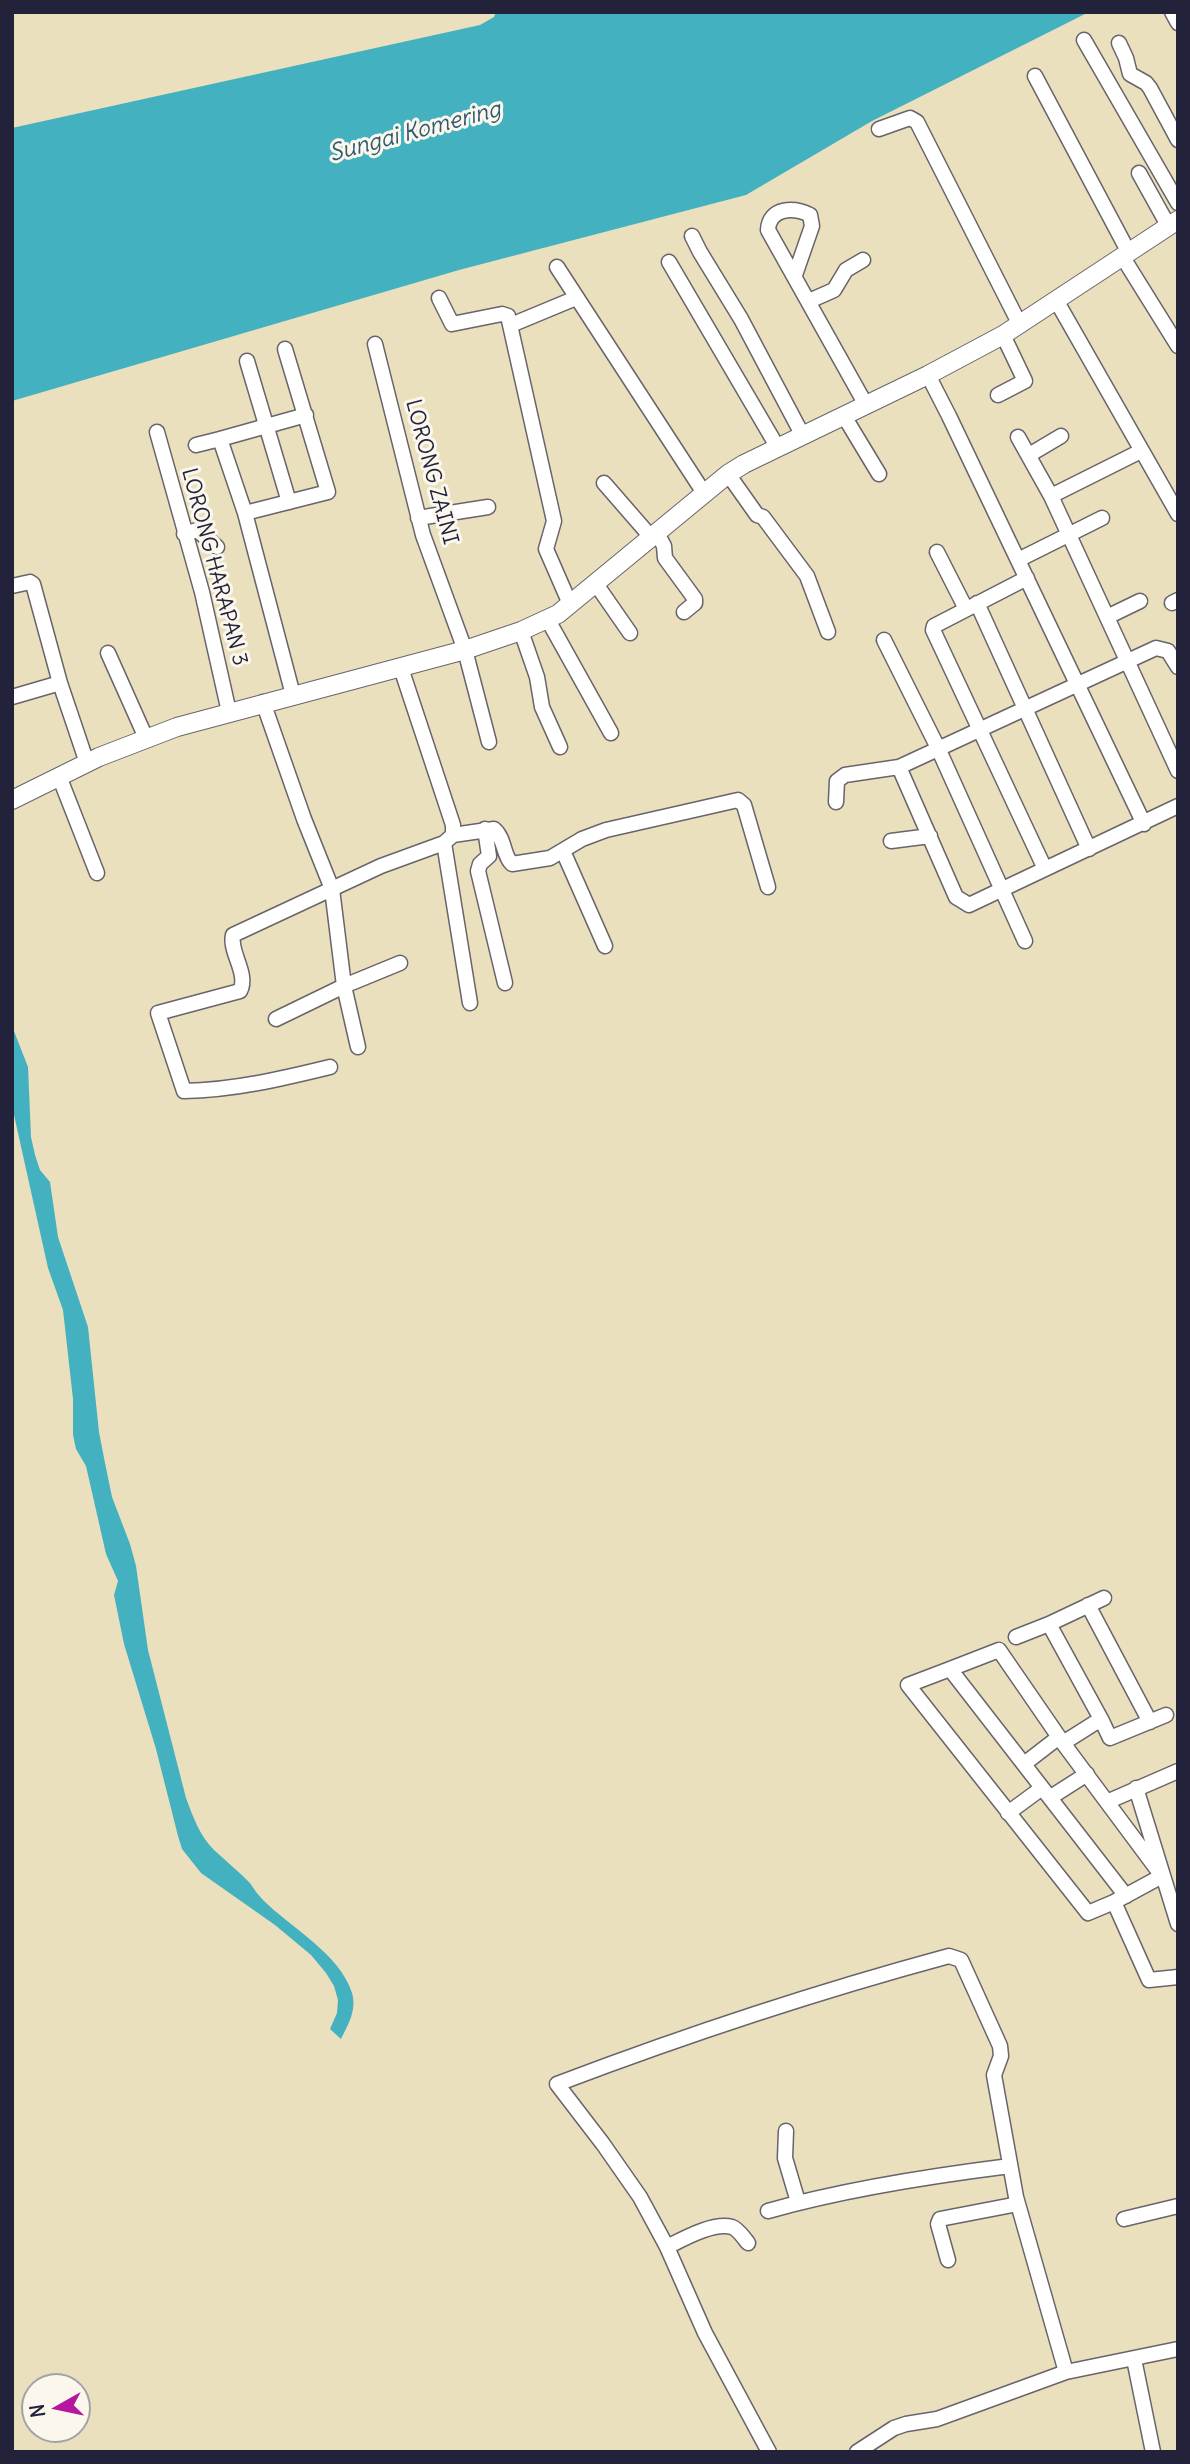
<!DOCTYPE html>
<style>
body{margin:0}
#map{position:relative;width:1190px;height:2464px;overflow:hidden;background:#eae0be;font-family:Delius,sans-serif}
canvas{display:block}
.frame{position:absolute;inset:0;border:14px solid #22223b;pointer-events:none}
.north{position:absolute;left:21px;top:2373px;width:70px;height:70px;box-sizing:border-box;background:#fbf7ec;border:2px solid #a4a2a5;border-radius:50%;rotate:261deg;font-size:19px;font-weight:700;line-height:28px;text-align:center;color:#22223b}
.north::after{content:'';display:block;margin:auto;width:24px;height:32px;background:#b5179e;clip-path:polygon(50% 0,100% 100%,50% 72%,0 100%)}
</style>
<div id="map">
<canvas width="1190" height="2464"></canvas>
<div class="frame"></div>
<div class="north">N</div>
</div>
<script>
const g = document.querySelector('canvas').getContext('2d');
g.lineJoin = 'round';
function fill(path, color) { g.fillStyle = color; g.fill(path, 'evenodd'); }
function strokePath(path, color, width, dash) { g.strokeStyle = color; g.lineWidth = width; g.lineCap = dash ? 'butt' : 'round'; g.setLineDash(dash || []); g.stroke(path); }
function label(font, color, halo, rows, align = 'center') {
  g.font = font + ' Delius,sans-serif'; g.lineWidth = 6; g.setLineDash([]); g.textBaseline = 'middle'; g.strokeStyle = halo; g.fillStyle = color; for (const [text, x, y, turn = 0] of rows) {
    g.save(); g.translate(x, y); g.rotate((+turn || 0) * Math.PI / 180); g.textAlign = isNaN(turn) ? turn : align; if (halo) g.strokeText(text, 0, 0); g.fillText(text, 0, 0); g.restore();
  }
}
fill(new Path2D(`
 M496 12H1089L872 121 746 195 459 270 12 401V128L480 25 494 17Z
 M12 1026 28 1067 31 1137 35 1155 40 1170 50 1182 58 1237 88 1327 99 1432 105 1463 112 1497 130 1544 136 1566 148 1650 186 1798C193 1817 200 1836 214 1850 226 1861 238 1871 250 1883 254 1889 258 1895 263 1900 290 1927 340 1954 352 1993 357 2010 348 2025 341 2039L330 2029 337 2013 338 2000 334 1986 326 1973 311 1955 275 1925 201 1873 182 1849 178 1836 156 1749 124 1644 114 1595 118 1581 106 1554 86 1466 76 1449 73 1435V1399L63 1310 48 1268 12 1106Z`), '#43b1bf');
const minor = new Path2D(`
 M1172 12 1178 23
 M1084 40 1178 203
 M1119 43 1126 58 1130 74 1146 83 1150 88 1178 140
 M1035 76 1128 251
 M879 129 910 118 917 122 1019 323
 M1139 173 1169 227
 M692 236 700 252 741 319 803 436
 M1122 256 1178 346
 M669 262 778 448
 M557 267 704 493
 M795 275 812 226 810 215C794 207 769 207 768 230L866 405
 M439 298 452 324 502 314 508 316 554 521 546 549 570 604
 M1056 300 1178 514
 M809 301 834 290 846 270 863 260
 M511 325 576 298
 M375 344 423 535 465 650 489 742
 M247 361 289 502
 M928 375 949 416 1144 824
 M998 395 1025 381 1003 335
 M844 416 879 474
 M157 432 202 592 229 712
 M1018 437 1051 496 1178 771
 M196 445 220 439
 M1029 455 1061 436
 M728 474 757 515 763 517 807 576 828 632
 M604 483 651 537
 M1051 496 1141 451
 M245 513 328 492 285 349
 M418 518 488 507
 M657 533 664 546 665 558 695 599V603L684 612
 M184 534 197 530 217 547
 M937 552 966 609
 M1018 560 1102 518
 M1027 578 934 626 933 630 1045 869
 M596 584 630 633
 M12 586 30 582 33 584 60 683 87 763
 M977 603 1089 849
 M1172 603 1178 600
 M1107 617 1140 601
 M548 620 611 733
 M521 631 537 677 542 707 560 747
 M884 640 938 748 1025 941
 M108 653 146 738
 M293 695 245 513 220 439 306 415
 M12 697 60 683
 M263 702 304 819 332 889 344 986 358 1047
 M899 767 956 897 969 905 1178 806
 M59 776 97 873
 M836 802 837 781 845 775 899 767 1156 648 1168 651 1178 667
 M485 829 489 856 480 864 478 871 505 983
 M453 835 494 829C505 838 503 856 512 864L550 858 582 839 606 830 738 800 744 805 768 887
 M891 841 930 836
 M444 843 470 1003
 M563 851 605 946
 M276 1019 344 986 400 963
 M330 1067C281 1079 234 1090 184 1091L158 1013 240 991C249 974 229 952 233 935L381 866 444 843 453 835V825L401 668
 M1088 1605 1150 1722
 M1049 1624 1104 1598
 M1016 1637 1049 1624 1101 1719
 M950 1669 999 1650 1063 1743 1162 1876 1114 1902 1149 1980 1178 1977
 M1063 1743 1101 1719 1110 1738 1166 1715
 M1024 1764 1059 1737
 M1136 1788 1178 1924
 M1051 1797 1087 1774
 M1109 1801 1178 1771
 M1008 1813 1042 1788
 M1114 1902 1088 1913 908 1685 950 1669 1126 1896
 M786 2131 785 2158 798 2202
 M768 2211C845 2189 930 2176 1010 2166
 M1124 2219 1178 2206
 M667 2247C683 2239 713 2222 732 2227 738 2229 744 2238 748 2243
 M948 2260 938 2224 940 2219 1018 2204
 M1134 2359 1153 2452
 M769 2452 705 2333 667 2247 640 2197 603 2144 557 2084C686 2035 816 1992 949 1956L961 1960 1000 2046 1001 2056 994 2075 1016 2197 1066 2372
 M857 2452 894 2428 906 2424 937 2419 1066 2372 1178 2349`);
const major = new Path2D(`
 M12 800 99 757 177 727 465 650 521 631 558 614 728 474 744 464 928 375 1003 335 1178 220`);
strokePath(minor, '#686469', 17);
strokePath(major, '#686469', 20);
strokePath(minor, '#fff', 14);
strokePath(major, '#fff', 18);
label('21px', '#22223b', '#fbf7ec', [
 ["LORONG ZAINI",431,472,75],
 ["LORONG HARAPAN 3",214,567,75]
]);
label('italic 23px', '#2f5b70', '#fbf7ec', [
 ["Sungai Komering",415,132,-15]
]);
</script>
